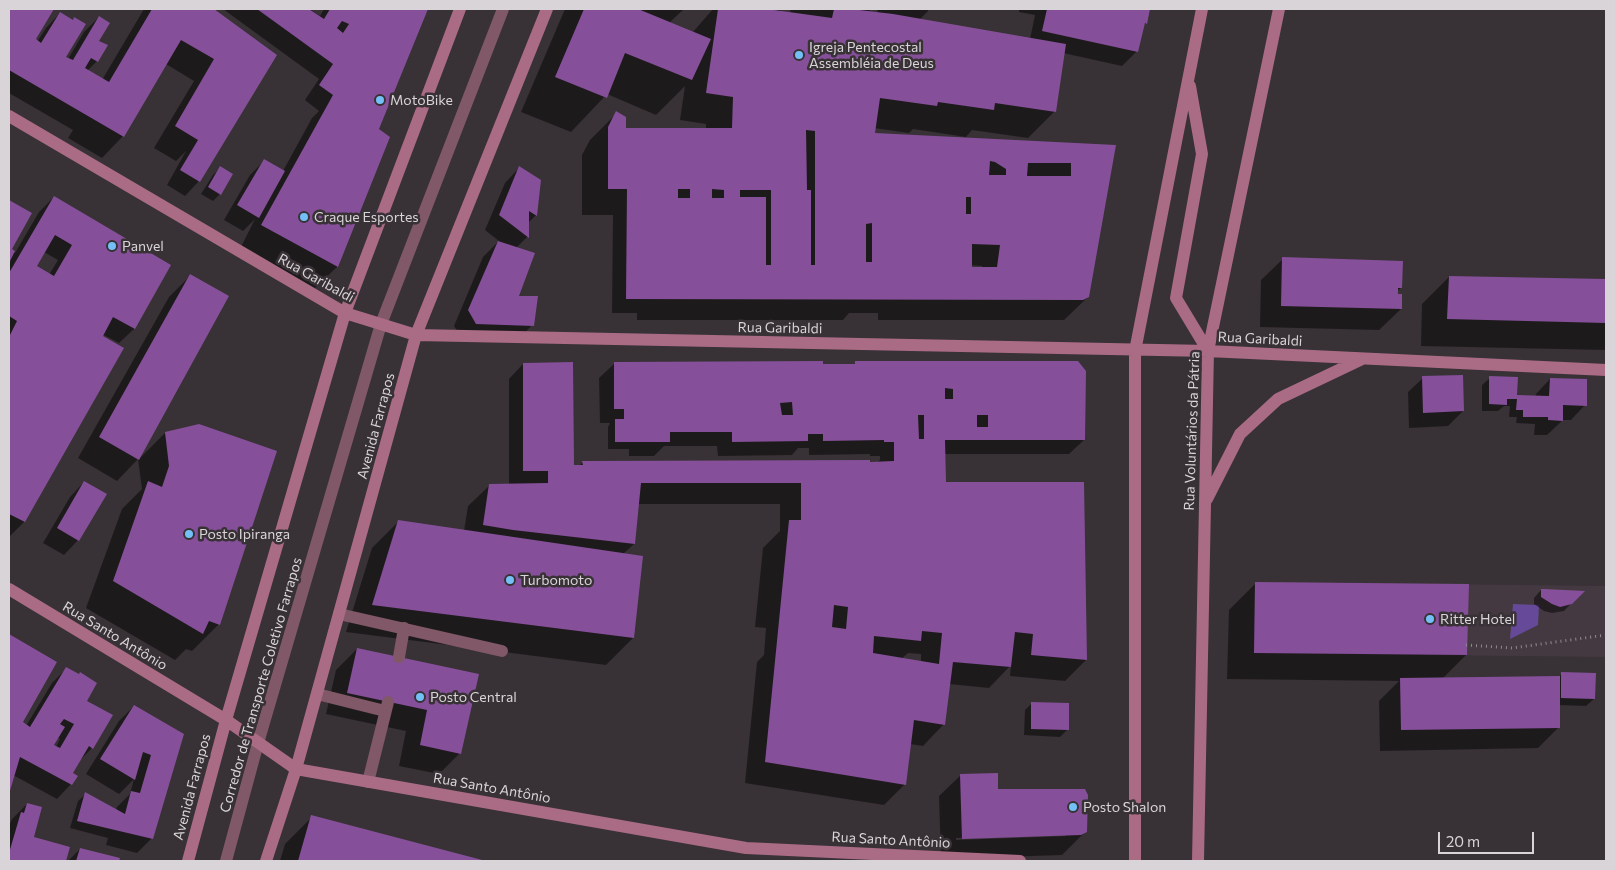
<!DOCTYPE html>
<meta charset="utf-8">
<style>
body{margin:0}
#map{position:relative;width:1615px;height:870px;overflow:hidden;background:#383136;font-family:Commissioner,sans-serif}
canvas{display:block}
.frame{position:absolute;inset:0;border:10px solid #d8d4d7;pointer-events:none}
.scale{position:absolute;left:1438px;top:832px;width:96px;height:22px;box-sizing:border-box;border:2px solid #d8d4d7;border-top:0;padding-left:6px;font-size:15px;line-height:18px;white-space:nowrap;color:#d8d4d7;-webkit-text-stroke:4px #383136;paint-order:stroke}
</style>
<div id="map">
<canvas width="1615" height="870"></canvas>
<div class="frame"></div>
<div class="scale">20 m</div>
</div>
<script>
const g = document.querySelector('canvas').getContext('2d');
g.lineJoin = 'round';
function fill(path, color) { g.fillStyle = color; g.fill(path, 'evenodd'); }
function strokePath(path, color, width, dash) { g.strokeStyle = color; g.lineWidth = width; g.lineCap = dash ? 'butt' : 'round'; g.setLineDash(dash || []); g.stroke(path); }
function label(font, color, halo, rows, align = 'center') {
  g.font = font + ' Commissioner,sans-serif'; g.lineWidth = 5; g.setLineDash([]); g.textBaseline = 'middle'; g.strokeStyle = halo; g.fillStyle = color; for (const [text, x, y, turn = 0] of rows) {
    g.save(); g.translate(x, y); g.rotate((+turn || 0) * Math.PI / 180); g.textAlign = isNaN(turn) ? turn : align; if (halo) g.strokeText(text, 0, 0); g.fillText(text, 0, 0); g.restore();
  }
}
fill(new Path2D(`
 M1255 582 1606 586V657L1254 653Z`), '#453941');
fill(new Path2D(`
 M1513 604 1539 605 1538 625 1510 639Z`), '#664a99');
fill(new Path2D(`
 M9 9H52L34 40 37 42 46 28 60 13 72 21 74 18 64 57 68 59 84 32 99 17 97 61 87 71 102 80 144 9H212L276 55 199 181 185 196 167 185 186 151 176 161 154 148 194 81 166 64 123 136 102 158 68 138 73 130 9 93Z
 M223 9H310L320 16 324 9H428L425 12 378 128 389 138 337 267 315 288 241 247 255 219 243 231 224 220 250 175 264 161 283 171 312 118 319 111 305 100 319 79Z
 M565 9H684L669 23 692 33 713 9H782L779 12 790 13 791 9H871L868 12 877 13 878 9H928V11L919 20 1030 39 1035 15 1019 12V9H1149L1146 23 1142 27 1137 51 1122 66 1063 53 1055 111 1028 138 972 130 966 137 913 129 909 133 874 128 872 135 1115 146 1088 297 1064 320H878V313H849L843 320H637V313H612L613 215H582V155L590 140 617 113 625 129H706V124L680 120 685 86 656 115 607 94 571 132 521 112ZM970 265 982 266V268H970Z
 M220 168V194L213 201 201 194 213 175Z
 M519 168 536 215 527 224V237L516 248 517 297 532 325 518 340 462 338 454 326 483 257 499 241 485 230 505 183Z
 M54 197 169 266 134 329 119 343 102 334 101 336 123 348 24 522 9 537V264L11 261H9V202L30 214 10 250 15 253 39 212ZM44 252 58 260 49 275 35 267Z
 M1283 259 1401 288 1397 291 1401 309 1379 330 1260 327 1261 280Z
 M190 276 139 459 165 433 219 624 192 651 186 649 175 660 86 608 122 509 142 489 138 459 117 481 78 458 169 297Z
 M1449 277 1606 281V350L1421 346 1422 304Z
 M917 362 1084 440 1069 454H944V482L1086 660 1065 681 1010 676 1011 665 989 688 949 684 944 724 923 746 910 744 905 784 884 805 745 783 757 662 764 655 766 628 755 627 763 548 780 531V504H638L634 544 623 554 633 638 606 665 346 632 372 548 399 521 464 531 468 506 490 485H509V379L523 364 572 468 579 466 583 462 868 463H876L880 460V456H870V454L809 455V448H798L792 455 718 456 717 446H664L654 456H629V449H608V427L610 423H600L599 378 614 364 853 366 856 363ZM908 653 921 654V662L901 659Z
 M1423 378 1463 411 1448 426 1409 428 1408 392Z
 M1490 378 1515 396 1535 397 1536 394 1550 379 1585 405 1571 420H1563L1547 435H1534L1535 424 1516 423 1517 417H1509L1510 406H1504L1498 411H1482V385Z
 M84 482 78 540 64 555 43 543 70 497Z
 M1256 583 1466 655 1442 679 1558 677 1562 674 1594 699 1586 706 1559 705V727L1538 748 1380 751 1379 701 1399 681 1227 679 1229 610Z
 M1541 590 1582 592 1564 611 1552 613 1544 611 1534 604V598Z
 M9 635 56 662 21 723 26 726 52 683 67 668 85 701 92 748 78 762 72 774 71 784 57 799 13 775 9 791ZM57 737 60 739 56 747 53 745Z
 M357 649 477 675 460 753 439 774 399 766 406 731 326 714 336 670Z
 M1032 703 1067 730 1060 737 1024 735 1025 710Z
 M134 706 183 734 152 838 137 853 106 845 108 838 70 828 78 801 86 794 116 811 117 807 130 794 134 779 119 794 86 774 119 721Z
 M961 775 997 790 1084 833 1062 855 941 859 939 796ZM1066 833V836L956 840V838Z
 M27 804 32 838 68 848 64 861H9V826L12 819Z
 M312 817 484 861H280L285 844Z
 M80 849 118 859V861H68Z`), '#0007');
fill(new Path2D(`
 M9 9H54L36 39 41 43 60 12 73 20 74 17 86 24 66 57 73 60 99 16 110 23 99 41 108 45 98 62 91 58 85 68 109 82 152 9H214L277 55 200 182 180 170 198 140 175 126 214 59 181 40 124 137 9 70Z
 M257 9H309L324 19 330 9H428L379 129 390 137 338 267 261 225 333 95 319 85 333 64ZM342 21 349 24 343 33 337 28Z
 M584 9H638L711 39 692 80 625 53 607 98 555 77Z
 M718 9H767L832 18 834 9H851L893 14 1066 44 1056 112 995 103 994 110 938 102 937 106 880 98 875 133 1116 145 1089 297 1083 300 626 299 627 189H608V127L616 111 626 117V128H732L733 97 706 93ZM806 130 815 131V265H811V190H807ZM990 161 995 162 1006 169V175H989ZM1028 163H1071V176H1027ZM678 189H690V198H678ZM712 189 724 190V198H712ZM740 190H771V265H766V197H740ZM966 197H971V214H966ZM872 223V262H866V224ZM972 244 1000 245 997 267H972Z
 M1047 9H1150L1147 24 1145 23 1138 52 1042 31Z
 M264 159 285 171 259 218 237 205Z
 M220 166 233 174 221 195 208 187Z
 M519 166 541 180 537 216 529 211V238L499 215Z
 M54 196 171 265 135 329 113 317 103 336 124 348 25 522 9 514V337L17 321 9 316V273ZM55 235 72 245 54 276 37 266Z
 M9 200 32 213 12 249 15 251 9 263Z
 M498 241 535 253 519 296H538L534 326 476 324 468 310Z
 M1282 257 1403 261 1402 288H1398V294H1402V309L1281 306Z
 M190 274 229 296 139 460 99 437Z
 M1449 276 1606 279V323L1447 319Z
 M823 361V364H855V361H1078L1086 371 1085 440H945L946 482H1084L1087 660 1031 655 1033 634 1015 632 1011 667 953 662 945 725 914 720 906 785 765 762 789 520H801V483H641L635 544 513 530 483 525 489 484 548 483V471H523V363L573 362 574 465H583L582 461 870 460V462L894 461V442H884V440L823 441V434H808V441L732 442V432H670V442H615V419H624V409H614V362ZM945 388 953 389V399H945ZM792 402 793 415H782L780 403ZM918 415H924V439H919ZM977 415H988V427H977ZM834 605 848 607 846 629 832 627ZM922 631 942 633 939 664 873 653 874 636 921 641Z
 M1463 375 1464 411 1423 413 1422 376Z
 M1489 376 1518 377 1517 395 1549 396 1550 378 1587 379V406L1563 405V421L1548 420V417H1523V410H1516L1517 399H1507V405L1489 404Z
 M199 424 277 451 220 625 209 621 203 634 113 581 148 481 162 487 169 466 165 432Z
 M84 481 107 494 79 541 57 528Z
 M398 520 643 556 634 638 372 605Z
 M1255 582 1469 584 1467 655 1254 653Z
 M1541 589H1544L1585 591 1572 604 1560 607 1552 604 1541 597Z
 M9 634 57 662 23 722 30 727 66 667 79 674 80 672 97 683 87 701 113 715 93 749 89 746 73 773 78 776 72 785 20 757 9 794ZM64 719 74 724 60 748 54 745 65 727 60 724Z
 M357 648 479 674 461 754 420 745 427 710 347 693Z
 M1561 672 1596 673 1595 699 1561 698Z
 M1560 676V728L1401 730 1400 678Z
 M1031 702 1069 703V730L1031 729Z
 M134 705 184 734 153 839 77 821 85 792 125 814 131 791 140 793 151 755 143 752 135 780 100 759Z
 M998 773V789H1085L1088 795 1087 832 1081 835 962 839 960 774Z
 M27 803 42 807 34 837 70 847 66 861H9V853L21 812 24 813Z
 M311 815 486 861H298Z
 M80 848 120 858 119 861H76Z`), '#855099');
strokePath(new Path2D(`
 M1466 645 1512 648 1606 635`), '#8f8a8e', 3, [1, 4]);
strokePath(new Path2D(`
 M339 614 502 651
 M399 657 404 628
 M317 694 385 711
 M368 782 388 702
 M226 861 258 743 381 324 503 9`), '#805867', 12);
strokePath(new Path2D(`
 M1190 86 1202 154 1176 298 1208 351
 M9 116 345 313 416 335 1208 351 1606 370
 M1207 499 1240 434 1278 399 1362 359
 M9 589 226 720 296 769 746 848 1020 861
 M188 861 226 720 345 313 460 9
 M266 861 296 769 416 335 547 9
 M1135 861V351L1202 9
 M1198 861 1208 351 1279 9`), '#aa6b84', 12);
for (const [x, y, r, color] of [
 [799,55,5,"#74c0f6"],
 [380,100,5,"#74c0f6"],
 [304,217,5,"#74c0f6"],
 [112,246,5,"#74c0f6"],
 [189,534,5,"#74c0f6"],
 [510,580,5,"#74c0f6"],
 [1430,619,5,"#74c0f6"],
 [420,697,5,"#74c0f6"],
 [1073,807,5,"#74c0f6"]
]) { const dot = new Path2D(); dot.arc(x, y, r, 0, 2 * Math.PI); g.fillStyle = color; g.fill(dot); strokePath(dot, '#383136', 2); }
label('14px', '#d8d4d7', '#383136', [
 ["Igreja Pentecostal",809,47],
 ["Assembléia de Deus",809,63],
 ["MotoBike",390,100],
 ["Craque Esportes",314,217],
 ["Panvel",122,246],
 ["Posto Ipiranga",199,534],
 ["Turbomoto",520,580],
 ["Ritter Hotel",1440,619],
 ["Posto Central",430,697],
 ["Posto Shalon",1083,807]
], 'left');
label('14px', '#d8d4d7', '#383136', [
 ["Rua Garibaldi",316,278,29],
 ["Rua Garibaldi",780,328,1],
 ["Rua Garibaldi",1260,339,3],
 ["Avenida Farrapos",376,426,-75],
 ["Rua Voluntários da Pátria",1192,431,-88],
 ["Rua Santo Antônio",115,636,31],
 ["Corredor de Transporte Coletivo Farrapos",261,685,-74],
 ["Avenida Farrapos",192,787,-75],
 ["Rua Santo Antônio",492,788,10],
 ["Rua Santo Antônio",891,840,3]
]);
</script>
